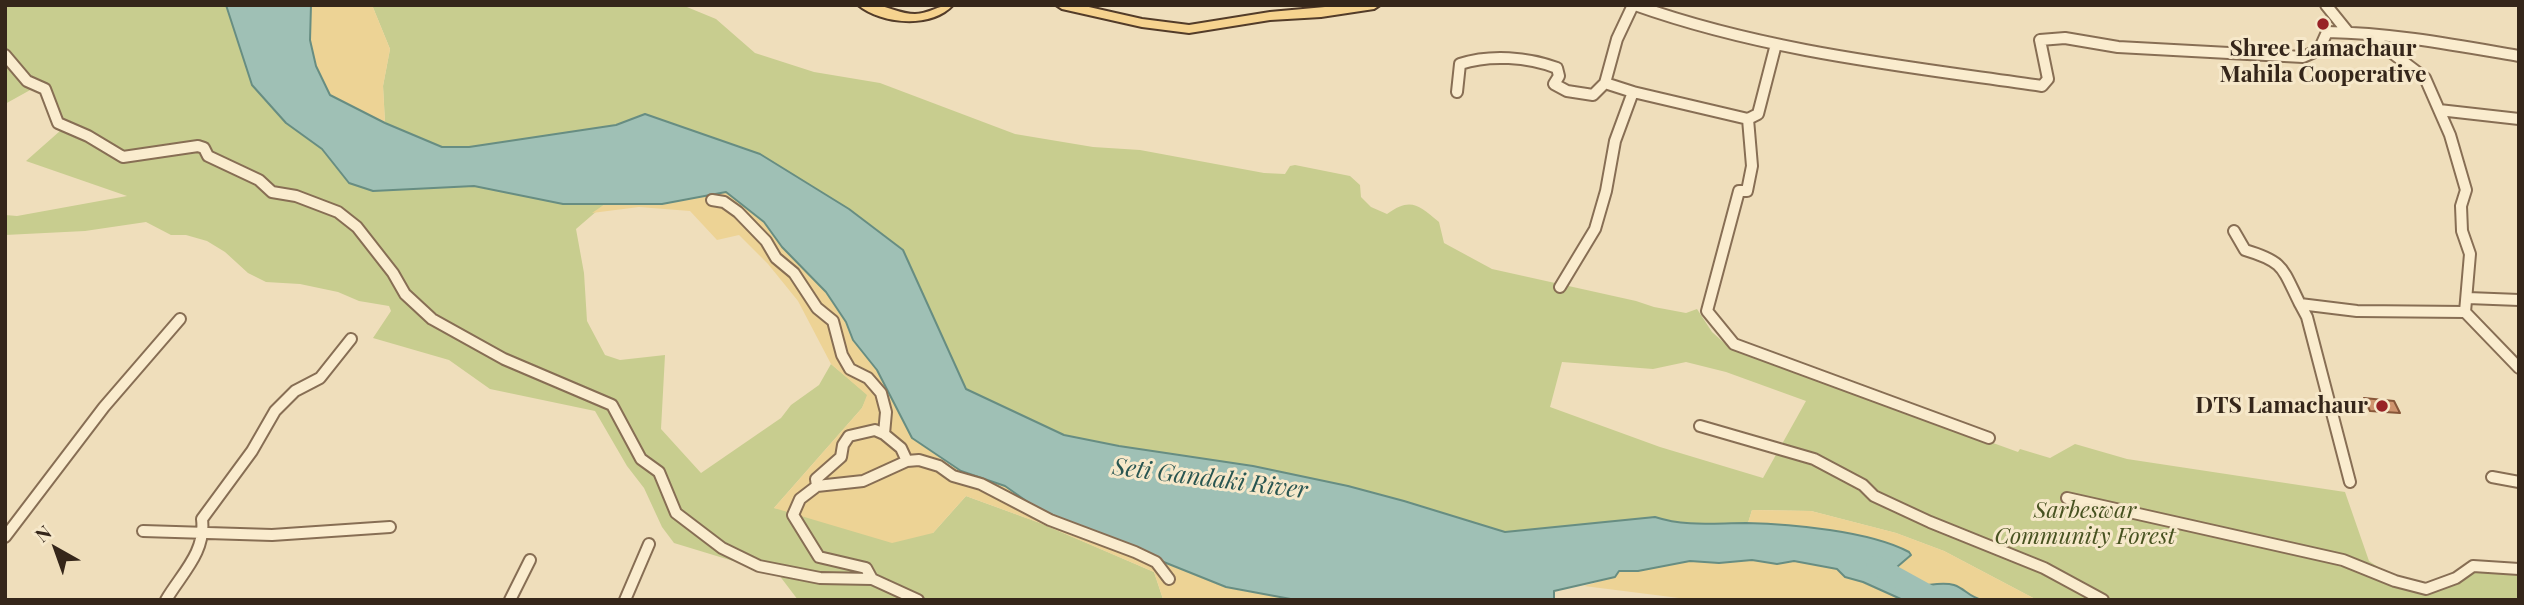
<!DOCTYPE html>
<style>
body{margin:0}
#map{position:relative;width:2524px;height:605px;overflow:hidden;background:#efdebb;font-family:"Playfair Display",serif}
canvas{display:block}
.frame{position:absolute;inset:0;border:7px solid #35261a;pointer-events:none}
.north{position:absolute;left:21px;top:514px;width:70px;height:70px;-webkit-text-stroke:5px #f6e8ca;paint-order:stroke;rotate:320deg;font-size:19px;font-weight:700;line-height:28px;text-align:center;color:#35261a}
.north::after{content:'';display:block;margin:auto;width:24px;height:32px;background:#35261a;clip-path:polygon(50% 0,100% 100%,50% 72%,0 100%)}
</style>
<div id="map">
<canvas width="2524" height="605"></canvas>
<div class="frame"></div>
<div class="north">N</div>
</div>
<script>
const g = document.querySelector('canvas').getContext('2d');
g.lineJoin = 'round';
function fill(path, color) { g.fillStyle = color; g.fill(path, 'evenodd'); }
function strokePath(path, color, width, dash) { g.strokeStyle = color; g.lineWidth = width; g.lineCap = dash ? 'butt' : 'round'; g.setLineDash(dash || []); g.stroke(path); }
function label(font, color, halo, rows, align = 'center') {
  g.font = font + ' "Playfair Display",serif'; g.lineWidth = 6; g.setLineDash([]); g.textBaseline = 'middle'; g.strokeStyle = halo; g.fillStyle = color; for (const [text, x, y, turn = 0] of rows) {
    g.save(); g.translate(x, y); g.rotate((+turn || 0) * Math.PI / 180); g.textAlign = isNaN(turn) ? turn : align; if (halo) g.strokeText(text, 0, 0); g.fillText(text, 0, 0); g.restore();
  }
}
fill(new Path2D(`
 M5 5H226L252 85 286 123 322 149 349 183 474 186 563 204H605L576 229 584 273 587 321 605 355 620 360 665 355 661 429 701 473 781 418 791 405 819 385 831 364 868 395 862 408 774 508 933 533 966 496 1040 523 1154 572 1163 599 798 600 779 575 674 543 662 527 644 488 627 466 595 411 490 389 449 360 373 338 391 311 389 306 359 301 338 292 300 284 266 282 248 273 225 252 207 241 186 235H171L146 222 85 231 5 235V215L17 216 127 196 26 161 69 123 60 118 41 84 5 104Z
 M372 5H682L716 19 755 53 814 72 880 83 1015 134 1093 147 1140 150 1264 173 1285 174 1290 166 1295 165 1350 176 1360 185 1361 197 1371 207 1387 214C1411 197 1418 205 1439 222L1444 243 1492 269 1636 301 1654 307 1686 313 1697 309 1712 332 1730 348 2018 452 2020 449 2050 458 2075 444 2127 459 2345 492 2369 561 2396 579 2426 592 2477 570 2519 573V600H2037L1944 551 1896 533 1811 511 1752 510 1748 523 1679 524 1655 517 1505 532 1404 501 1348 486 1253 466 1119 446 1064 435 966 389 903 250 849 209 812 187 645 114 616 125 469 147H442L385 123 383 86 390 49ZM1562 362 1653 369 1686 362 1726 372 1806 401 1763 478 1660 447 1550 407Z`), '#c8cd8f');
fill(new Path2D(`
 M311 5H372L390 49 383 86 385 123 330 95 316 66 310 40Z
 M726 192 764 222 783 247 826 292 846 322 853 340 877 370 912 438 951 466 1005 486 1032 505 1226 587 1296 600 1163 599 1154 572 1040 523 966 496 933 533 892 543 774 508 862 408 867 395 831 364 798 301 768 264 739 235 717 240 690 211 639 207 592 213 605 204H662Z
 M1752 510 1811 511 1896 533 1944 551 2037 600C2021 600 1985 604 1971 598 1962 594 1958 585 1947 584 1925 581 1906 597 1897 567L1911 555C1890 535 1781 526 1748 523Z
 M1752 560 1776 564 1794 561 1837 569 1845 576 1863 582 1903 600H1695L1584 586 1615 577 1619 571C1644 571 1666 562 1691 561 1711 559 1730 563 1752 560Z`), '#edd395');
const water = new Path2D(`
 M226 5H311L310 40 316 66 330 95 385 123 442 147H469L616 125 645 114 760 154 849 209 903 250 966 389 1064 435 1119 446 1253 466 1348 486 1404 501 1505 532 1655 517C1686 527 1714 523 1746 523 1791 524 1870 531 1909 552L1911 555 1897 567C1907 600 1931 578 1954 585 1966 589 1968 597 1983 600H1903L1863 582 1845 577 1837 569 1794 561 1777 564 1752 560 1719 563 1690 561 1638 571H1619L1615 577 1554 591V600H1296L1226 587 1079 528 1032 505 1005 486 961 471 912 438 877 370 853 340 846 322 826 292 782 247 764 222 726 192 662 204H563L474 186 373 191 349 183 322 149 286 123 252 85Z`);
fill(water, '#9fc0b5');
strokePath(water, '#678d82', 2);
fill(new Path2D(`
 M1877 555 1946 593 1949 600H1917L1869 572 1866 565 1869 558Z`), '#9fc0b5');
const building = new Path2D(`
 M2364 398 2394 401 2400 413 2370 411Z`);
fill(building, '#cf946e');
strokePath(building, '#875639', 2);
const minor = new Path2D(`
 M1635 5C1767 52 1904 66 2042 86L2048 79 2040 40 2065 38 2118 47 2303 57 2319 50 2327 32C2392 33 2455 45 2519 56
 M2326 5 2347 31
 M2371 37 2425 78 2450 135 2466 190 2461 206 2462 231 2470 254 2465 312 2519 368
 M1775 48 1758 114 1748 119 1752 166 1747 191H1739L1707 311 1734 344 1989 438
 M5 55 27 81 45 89 58 123 88 136 123 157 198 146 204 148 208 156 259 180 272 192 296 196 338 212 357 227 393 273 405 294 432 319 504 359 612 405 641 459 659 472 676 513 722 548 759 566 820 578 872 579 918 600
 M1457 92 1460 64C1490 54 1528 57 1557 68L1559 76 1554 84 1567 91 1593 95 1605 83
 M1633 92 1748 119
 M2439 110 2519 119
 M712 200 724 202 738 212 766 241 776 258 794 273 817 308 833 321 842 355 850 369 868 378 881 393 886 412 884 434 901 448 907 461
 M2234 231 2245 250C2285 262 2282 268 2300 304
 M1560 287 1595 229 1606 191 1615 141 1633 92 1605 83 1617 39 1633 5
 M2468 298 2519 300
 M1700 426 1814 459 1863 485 1874 496 1930 522 2044 568 2103 600
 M2492 477 2519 482
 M2350 482 2307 317 2300 304 2357 311 2465 312
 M817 486 816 479 841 457 843 445 849 436 875 430 884 434
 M2067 498 2343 560 2395 581 2426 589 2456 578 2473 566 2519 569
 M143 531 272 535 390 527
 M5 537 104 407 180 319
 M872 579 866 568 819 557 793 515 800 499 817 486 863 481 907 461 919 460 939 466 953 476 981 484 1050 520 1135 552 1156 562 1169 579
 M166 600C182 573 206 552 202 519L252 451 275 411 295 391 320 378 351 339
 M510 600 530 560
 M625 600 649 544`);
const major = new Path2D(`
 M858 5C864 5 870 5 876 5 889 7 901 14 915 14 929 14 938 5 953 5 931 29 881 24 858 5Z
 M1056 5H1080L1142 19 1189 25 1270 12 1347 5H1380L1374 9 1321 17 1270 20 1189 33 1142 27 1062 9Z`);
strokePath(minor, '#876e54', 14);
strokePath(major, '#533c29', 4);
strokePath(minor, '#faecce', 10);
fill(major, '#f6d38f');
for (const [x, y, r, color] of [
 [2323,24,7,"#982226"],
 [2382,406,7,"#982226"]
]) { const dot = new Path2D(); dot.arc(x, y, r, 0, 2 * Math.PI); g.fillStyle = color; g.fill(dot); strokePath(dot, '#f6e8ca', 2.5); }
label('bold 23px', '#35261a', '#f6e8ca', [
 ["Shree Lamachaur",2323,49],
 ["Mahila Cooperative",2323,75],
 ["DTS Lamachaur",2368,406,"right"]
]);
label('italic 23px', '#475220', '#f6e8ca', [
 ["Sarbeswar",2085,511],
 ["Community Forest",2085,537]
]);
label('italic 24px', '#285551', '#f6e8ca', [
 ["Seti Gandaki River",1210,479,7]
]);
</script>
